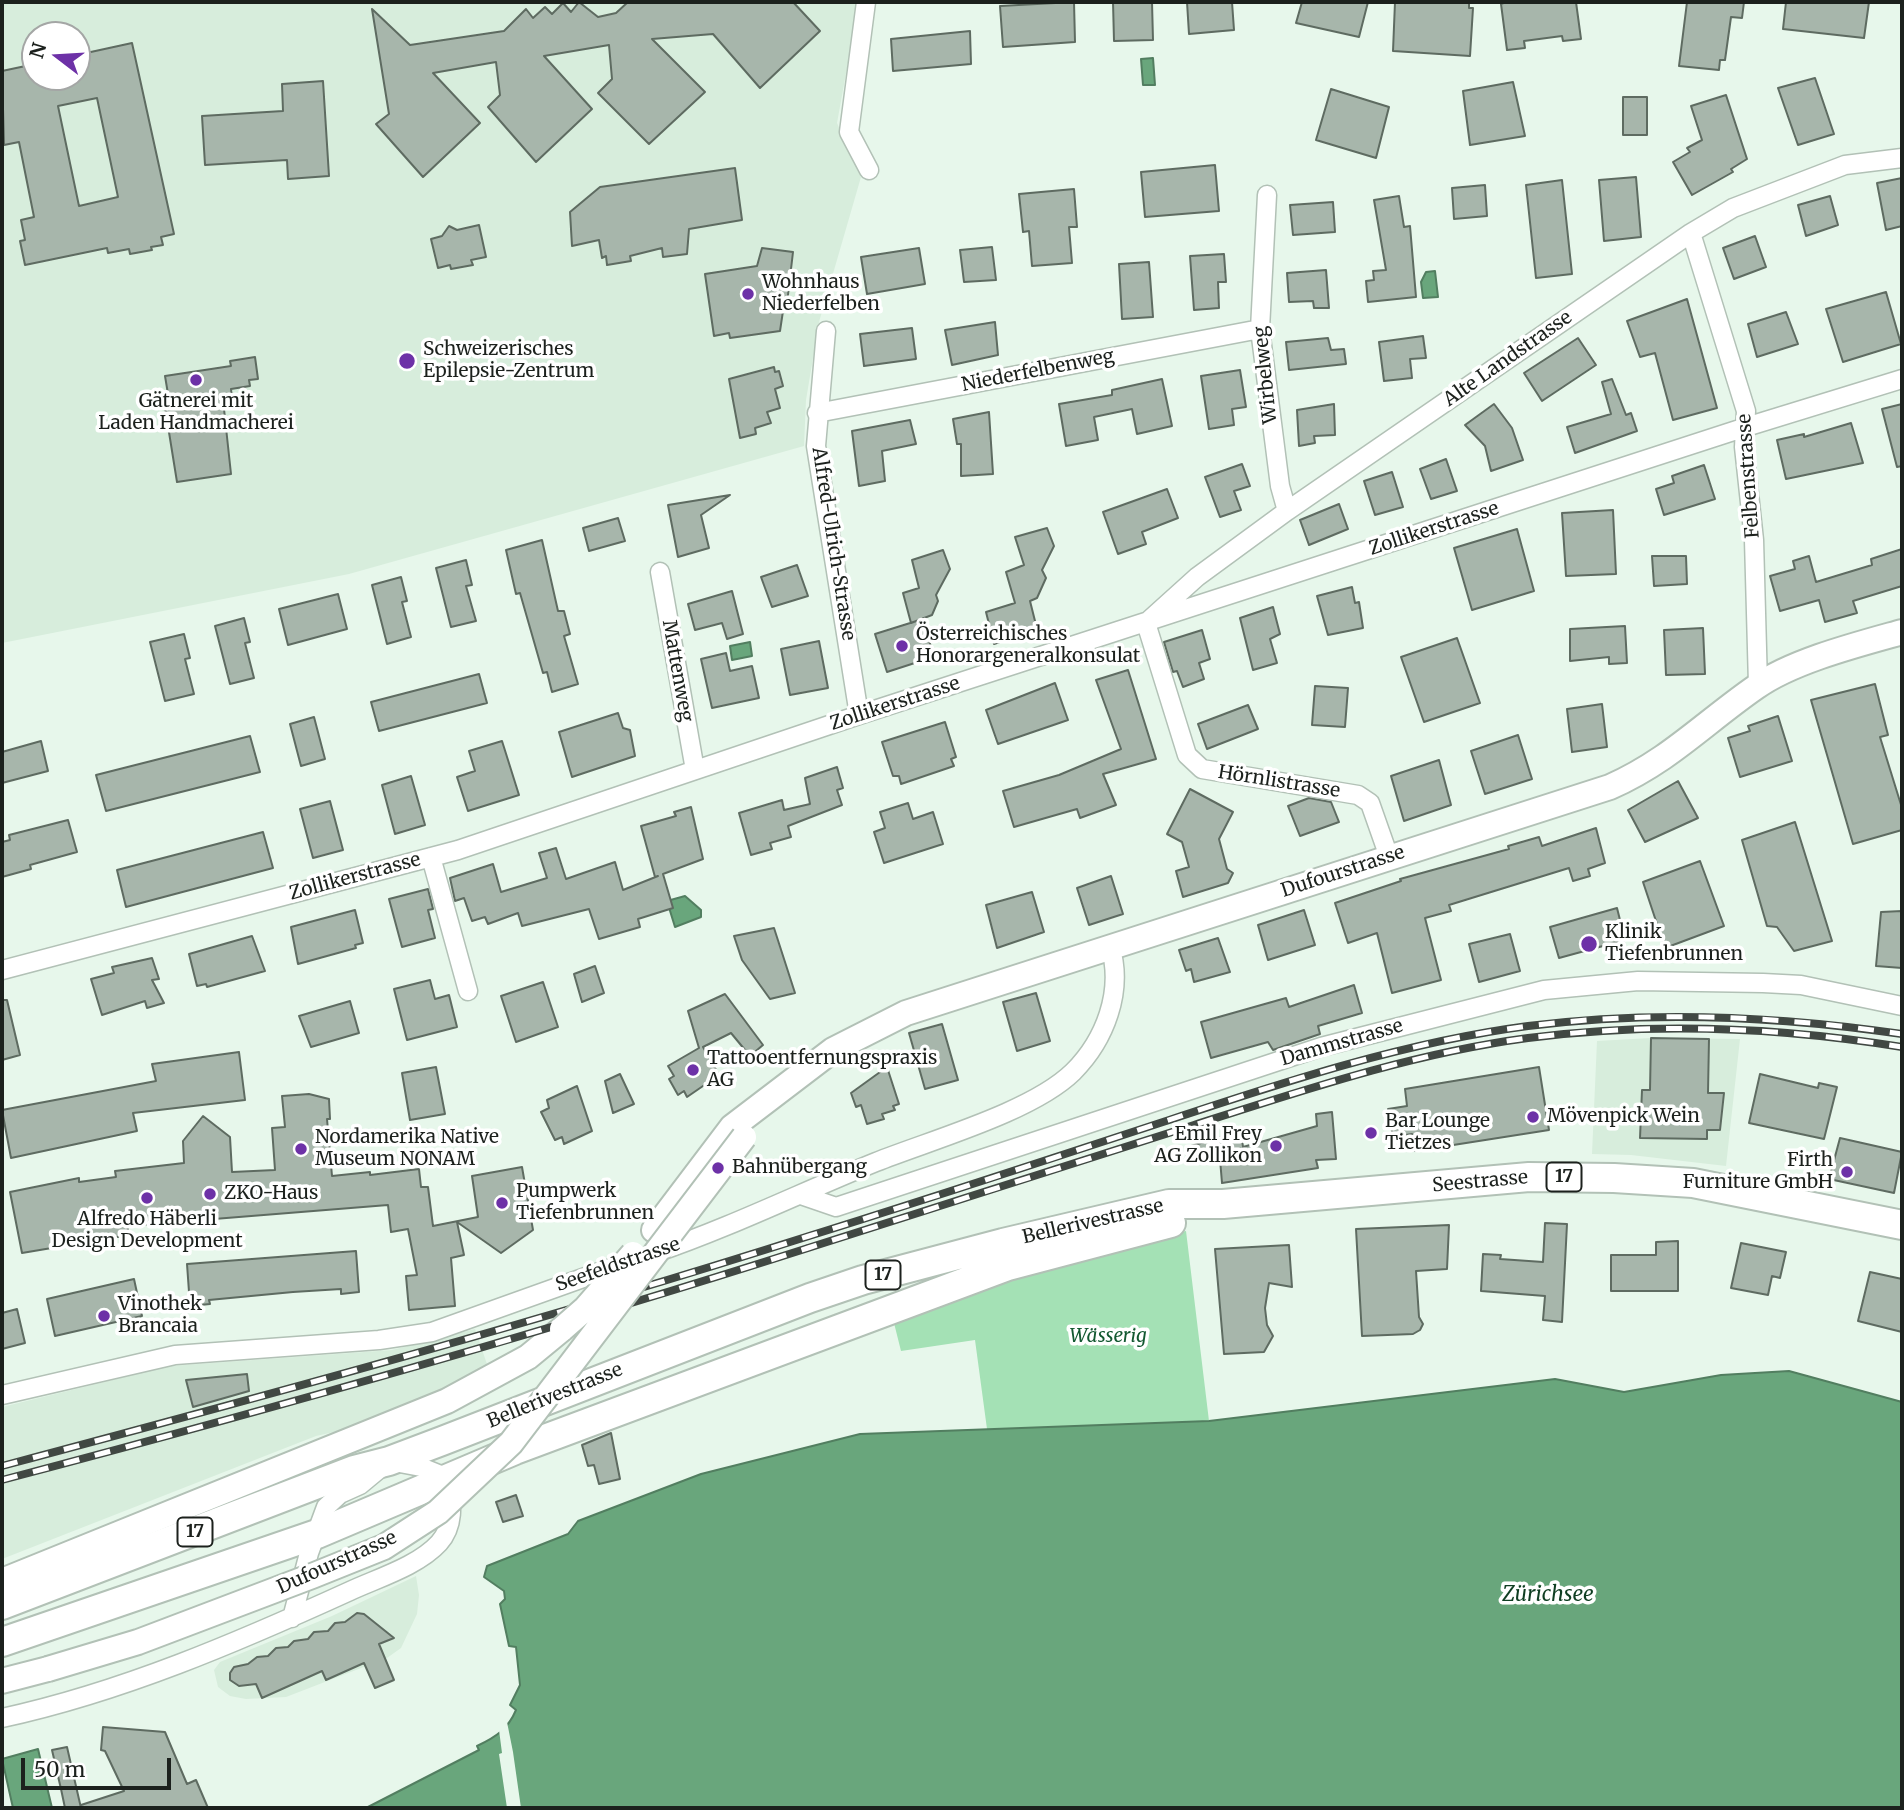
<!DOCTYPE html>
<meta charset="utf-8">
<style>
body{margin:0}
#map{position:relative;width:1904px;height:1810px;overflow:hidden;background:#e7f7eb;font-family:Merriweather,serif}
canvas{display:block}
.frame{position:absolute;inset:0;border:4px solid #1c211d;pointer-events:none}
.north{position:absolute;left:21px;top:21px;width:70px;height:70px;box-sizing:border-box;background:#fff;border:2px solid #a4a6a5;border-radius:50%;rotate:287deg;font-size:19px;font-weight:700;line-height:28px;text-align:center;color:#1c211d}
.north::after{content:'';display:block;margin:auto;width:24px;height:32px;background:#6d31a7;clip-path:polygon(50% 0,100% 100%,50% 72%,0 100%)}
.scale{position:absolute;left:21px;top:1758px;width:150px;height:32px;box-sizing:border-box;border:4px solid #1c211d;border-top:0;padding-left:9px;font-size:21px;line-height:24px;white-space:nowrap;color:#1c211d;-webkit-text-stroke:5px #fff;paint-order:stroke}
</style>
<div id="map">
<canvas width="1904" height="1810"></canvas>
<div class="frame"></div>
<div class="north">N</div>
<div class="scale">50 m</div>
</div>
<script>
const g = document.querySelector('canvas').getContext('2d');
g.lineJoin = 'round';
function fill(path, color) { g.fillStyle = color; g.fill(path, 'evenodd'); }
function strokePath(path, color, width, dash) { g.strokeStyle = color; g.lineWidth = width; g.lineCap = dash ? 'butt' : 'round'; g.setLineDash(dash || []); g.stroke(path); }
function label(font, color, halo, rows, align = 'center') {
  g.font = font + ' Merriweather,serif'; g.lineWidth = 7; g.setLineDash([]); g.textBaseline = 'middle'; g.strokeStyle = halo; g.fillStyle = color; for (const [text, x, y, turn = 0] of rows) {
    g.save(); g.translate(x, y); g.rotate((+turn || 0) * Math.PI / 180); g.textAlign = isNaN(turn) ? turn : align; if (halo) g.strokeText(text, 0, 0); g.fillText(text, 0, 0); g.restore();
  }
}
fill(new Path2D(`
 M2 2H859L837 123 861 177 819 322 806 400 804 446 349 574 2 643ZM35 35H77V77H35Z
 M1651 1038 1740 1039 1726 1166 1631 1155 1592 1154 1597 1041Z
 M475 1329 490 1373 366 1425 316 1436 2 1559V1407L170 1366 392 1350Z
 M416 1576 419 1595 417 1614 401 1648 387 1658 286 1697 246 1699 230 1696 218 1687 214 1670 220 1662 332 1616Z`), '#d7eddc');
fill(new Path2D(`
 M1186 1231 1209 1421 987 1429 975 1340 901 1351 894 1323 1023 1268Z`), '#a4e1b5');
const water = new Path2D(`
 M1153 58 1155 85H1143L1141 59Z
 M1435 271 1438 297 1423 298 1421 282 1426 272Z
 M750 642 752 656 732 660 730 646Z
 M685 896 701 910V917L675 927 667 901Z
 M1789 1371 1902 1402V1808H366L479 1750 477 1746C496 1737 508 1729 516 1710L510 1705 520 1685 516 1647 509 1646 500 1604 505 1599 504 1591 484 1577 487 1566 568 1534 578 1521 701 1474 860 1434 1209 1421 1555 1379 1624 1392 1721 1375Z
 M38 1749 52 1808H13L2 1759Z`);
fill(water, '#69a67c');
strokePath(water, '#527e60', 2);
fill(new Path2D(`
 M507 1722 513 1752 521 1808H507L499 1754 502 1753 499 1730Z
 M335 1796 340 1808H306Z`), '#e7f7eb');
const building = new Path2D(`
 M579 2 598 17 616 13 628 2H793L820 31 760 88 713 34 652 39 705 92 649 144 598 93 612 79 609 45 544 56 592 109 536 162 488 107 500 95 496 62 433 73 480 123 423 177 376 124 389 114 372 9 410 45 504 31 526 9 533 18 545 7 552 14 563 3 571 12Z
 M1074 2 1075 42 1003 47 1000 6Z
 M1113 2H1152L1153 40 1114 41Z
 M1187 2H1232L1234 30 1189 34Z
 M1302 2H1368L1359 37 1296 23Z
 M1395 2H1469V8H1473L1470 56 1393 51Z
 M1506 2H1576L1581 39 1563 41 1562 36 1524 41 1525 48 1507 50 1501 4Z
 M1687 2H1744L1742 18 1731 17 1725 60H1720L1719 70 1679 66Z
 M1786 2H1869L1864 38 1783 29Z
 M970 31 971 64 893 71 891 39Z
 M132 43 174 234 161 237 163 245 151 247 152 250 130 254 129 249 108 253 107 248 25 265 20 241 25 240 21 220 34 217 19 142 4 145 2 71 35 64V77H77V55ZM97 98 118 197 79 206 58 106Z
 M1815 78 1834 134 1798 145 1778 88Z
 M323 81 329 176 288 179 287 160 205 165 202 116 283 111 282 84Z
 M1513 82 1525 136 1470 145 1463 91Z
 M1331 89 1389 107 1376 158 1316 140Z
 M1726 95 1747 159 1731 169 1733 172 1692 195 1673 162 1690 152 1687 148 1702 140 1691 106Z
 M1623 97H1647V135H1623Z
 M1215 165 1219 211 1145 217 1141 172Z
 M735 168 742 220 689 229 687 254 663 257 662 248 630 256 631 261 607 265 606 256 602 258 599 240 572 246 570 212 600 187Z
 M1636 177 1641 237 1604 241 1599 180Z
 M1902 178V226L1886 230 1877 183Z
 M1562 180 1572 274 1536 278 1526 185Z
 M1485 185 1487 216 1454 219 1452 188Z
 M1074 189 1077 227H1069L1072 263 1032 266 1029 231 1023 232 1019 194Z
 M1399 196 1404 227 1410 226 1416 297 1368 302 1366 281 1374 280 1373 271 1386 270 1374 200Z
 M1830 196 1838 225 1806 236 1798 205Z
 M1333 202 1335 232 1293 235 1290 205Z
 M479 225 486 257 471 260 473 265 451 269 450 265 438 268 431 239 442 236 449 226 457 230Z
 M1755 236 1766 267 1734 279 1723 248Z
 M992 247 996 280 964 282 960 250Z
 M762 248 793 252 786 312 783 311 780 331 730 338 729 333 714 336 705 274 757 266Z
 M919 248 925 284 867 294 861 257Z
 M1224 254 1226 282H1218L1219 308 1194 310 1190 256Z
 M1149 262 1153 317 1122 319 1119 264Z
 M1326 270 1329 308H1314L1313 301 1289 302 1287 273Z
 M1886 292 1901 344 1843 362 1826 309Z
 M1687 299 1717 408 1673 420 1655 353 1640 357 1627 321Z
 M1786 312 1798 344 1757 357 1748 324Z
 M995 322 998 355 952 365 945 330Z
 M912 328 916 359 864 366 860 334Z
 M1423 336 1426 358 1410 359 1412 378 1384 381 1379 342Z
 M1328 338 1331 350 1344 349 1346 364 1289 370 1286 342Z
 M1578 338 1596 365 1542 401 1524 373Z
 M255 357 258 379 249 380 250 386 231 389 233 408 224 409 231 474 177 482 163 395 168 394 165 376 231 366 230 361Z
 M774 367 775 372 779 371 783 386 775 389 780 408 767 412 771 423 755 428 756 434 740 438 729 379Z
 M1240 370 1246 407 1232 409 1234 425 1209 429 1201 376Z
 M1162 379 1172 426 1137 434 1132 409 1094 417 1098 440 1066 446 1059 404 1112 395V390Z
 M1612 379 1626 415 1631 413 1637 431 1575 453 1567 427 1611 414 1602 382Z
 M1334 404 1335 435 1314 436 1315 443 1299 446 1297 410Z
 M1494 404 1512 428 1523 460 1491 471 1485 446 1465 425Z
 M1902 404V466L1897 467 1882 409Z
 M989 412 993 474 961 476V444H957L953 419Z
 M910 420 916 444 882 451 885 481 859 486 852 431Z
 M1851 423 1863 463 1786 479 1777 440 1804 434V437Z
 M1446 459 1457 491 1431 499 1420 469Z
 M1242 464 1250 486 1234 491 1241 510 1220 517 1205 477Z
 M1704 465 1715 499 1664 515 1656 489 1674 483 1672 476Z
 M1392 472 1403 507 1375 515 1364 481Z
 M1167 489 1178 518 1142 532 1146 544 1118 554 1103 512Z
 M730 495 701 515 709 548 678 557 668 505Z
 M1339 504 1348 529 1309 545 1300 520Z
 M1613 510 1616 574 1566 576 1562 513Z
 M618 518 625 541 589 551 583 528Z
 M1047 528 1054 546 1042 570 1046 578 1037 598 1030 601 1035 621 1030 632 994 644 986 612 1015 603 1006 572 1024 565 1015 537Z
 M1517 529 1534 591 1472 610 1454 548Z
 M542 540 558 611H564L570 634 564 636 578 684 552 692 547 672 543 673 520 593 516 594 506 550Z
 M1902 549V586L1853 601 1857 613 1825 622 1819 600 1780 611 1770 576 1795 569 1793 561 1809 556 1816 582 1872 565 1871 559Z
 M943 550 950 569 936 595 938 601 932 615 911 623 903 593 919 588 912 560Z
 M1652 556H1686L1687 584 1654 586Z
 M466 560 472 585 466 586 476 621 451 627 436 568Z
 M797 565 808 596 772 607 761 577Z
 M401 577 407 601 402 602 411 637 387 644 372 585Z
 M1352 587 1355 603 1359 602 1363 628 1328 635 1317 596Z
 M732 591 743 634 727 639 722 623 695 630 688 604Z
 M338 594 347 629 288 645 279 609Z
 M1273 607 1280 634 1270 639 1277 663 1253 670 1240 618Z
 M244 618 250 642 245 643 254 678 230 684 215 626Z
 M923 619 931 647 924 660 887 672 875 634Z
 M1625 626 1627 663 1609 664V657L1570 661V629Z
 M1703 628 1705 674 1666 675 1664 630Z
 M1202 630 1210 659 1199 663 1204 679 1183 687 1177 671 1173 672 1164 642Z
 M184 634 190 658 185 659 194 694 165 701 150 642Z
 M1457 638 1480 703 1424 722 1401 657Z
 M819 641 828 688 790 695 781 649Z
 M726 653 730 671 752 666 759 698 712 708 701 659Z
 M1128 670 1156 759 1103 774 1116 805 1080 818 1077 809 1014 827 1003 791 1059 775 1121 749 1096 680Z
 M479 674 487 703 379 731 371 702Z
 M1055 683 1068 720 998 744 986 710Z
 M1875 684 1888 735 1880 737 1902 808V830L1853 844 1811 700Z
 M1315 686 1348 688 1345 727 1312 725Z
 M1602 704 1607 747 1572 752 1567 709Z
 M1248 705 1258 729 1207 749 1198 724Z
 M618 713 623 728 630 730 635 756 572 777 559 732Z
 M1778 716 1792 761 1740 777 1728 738 1750 731 1748 726Z
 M314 717 325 759 301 766 290 724Z
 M945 722 956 757 951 759 954 766 901 784 899 776H893L882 742Z
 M1518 735 1532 779 1485 794 1471 751Z
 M250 736 260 772 106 811 96 775Z
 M41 741 48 771 2 783V752Z
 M502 741 519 795 468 811 457 777 475 771 469 751Z
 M1439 760 1451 805 1404 821 1391 776Z
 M837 767 843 788 837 790 842 805 788 826 791 837 770 843 772 849 751 855 739 813 782 800 784 810 810 804 805 778Z
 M411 776 425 825 395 834 382 785Z
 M1678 781 1698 818 1645 842 1628 810Z
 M1190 789 1233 812 1219 839 1227 869 1233 873 1228 883 1183 897 1176 871 1189 867 1182 842 1167 834Z
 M1309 798 1331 802 1339 822 1300 836 1288 806Z
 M330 801 343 850 313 858 300 809Z
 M908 803 913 819 933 812 943 844 884 863 874 832 885 828 880 812Z
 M691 807 703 859 663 874 673 908 638 919 640 927 599 939 589 909 522 926 518 913 488 924 485 917 472 921 464 898 455 901 450 878 493 864 501 892 547 878 539 853 556 848 566 879 615 862 623 890 658 876 655 877 641 826 676 816 674 812Z
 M68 820 77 852 30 865 31 869 2 877V842L10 840 9 835Z
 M1795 822 1832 941 1794 951 1777 927 1767 926 1742 840Z
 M1596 828 1605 863 1588 869 1590 876 1573 881 1569 868 1449 905 1451 911 1425 918 1441 980 1392 993 1377 933 1348 943 1335 903 1401 881 1400 879 1509 849 1508 846 1539 837 1542 846Z
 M263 832 273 868 126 907 117 870Z
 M1700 861 1724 926 1665 948 1643 882Z
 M1111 876 1123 914 1089 925 1077 888Z
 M428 889 433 909 428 910 435 938 402 947 389 899Z
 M1032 892 1044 932 997 948 986 905Z
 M1617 908 1625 940 1559 958 1550 927Z
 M355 910 363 943 355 945 356 948 298 964 291 927Z
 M1304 910 1315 945 1268 960 1258 925Z
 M1902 911V968L1876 966 1881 912Z
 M774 928 795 993 770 999 742 960 734 936Z
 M1510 934 1520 971 1479 982 1469 944Z
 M252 936 265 971 207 987 206 984 197 986 189 954Z
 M1218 938 1230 972 1194 982 1191 969 1186 971 1179 950Z
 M152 958 159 979 152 980 164 1003 147 1008 145 1001 102 1015 91 979 114 973 112 967Z
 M595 966 604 993 582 1002 574 974Z
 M430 980 435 999 449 995 457 1027 407 1040 394 989Z
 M543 982 558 1027 516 1042 501 996Z
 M1354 985 1362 1013 1318 1026 1320 1034 1273 1050 1268 1042 1211 1058 1201 1022 1286 998 1289 1007Z
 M1036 993 1050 1041 1017 1051 1003 1002Z
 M725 994 763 1045 750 1056 731 1033 703 1047 719 1075 687 1097 684 1091 678 1095 669 1079 674 1076 668 1066 699 1048 688 1011Z
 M2 1000H7L20 1055 2 1060Z
 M350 1001 359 1033 311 1047 299 1016Z
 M942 1024 958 1080 925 1089 909 1033Z
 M1651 1038 1709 1039 1708 1093H1724L1720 1130H1707V1139L1640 1138 1642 1090H1650Z
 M239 1052 245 1100 133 1113 137 1131 11 1158 2 1110 156 1081 152 1064Z
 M436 1067 445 1114 410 1120 402 1073Z
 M887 1067 899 1104 893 1106 895 1110 882 1114 884 1119 867 1124 861 1105 856 1107 851 1093Z
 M1539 1067 1549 1130 1415 1151 1412 1134 1393 1137 1388 1109 1407 1106 1405 1089Z
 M620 1074 634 1104 613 1113 605 1081Z
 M1760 1074 1818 1088 1819 1083 1837 1087 1824 1139 1749 1123Z
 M577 1086 592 1131 564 1144 562 1137 555 1140 541 1112 549 1108 547 1100Z
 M309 1094 329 1099 330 1119H327L332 1176 370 1172V1175L419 1169 421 1187H428L433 1226 478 1217 472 1176 522 1167 533 1230 501 1253 457 1222 464 1255 451 1258 455 1306 409 1310 406 1276 417 1275 408 1229 391 1232 388 1205 127 1226 129 1235 22 1253 10 1192 79 1178V1182L116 1177 115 1171 184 1163 183 1141 203 1116 230 1137 232 1172 275 1170 272 1128 285 1127 282 1096Z
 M1332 1112 1336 1159 1316 1160 1318 1168 1222 1183 1220 1159 1194 1161 1191 1146 1241 1131 1243 1147 1317 1126 1316 1114Z
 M1840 1138 1902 1152 1894 1193 1829 1179Z
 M1545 1223 1567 1224 1562 1322 1543 1320 1545 1296 1481 1291 1483 1254 1501 1255 1500 1259 1543 1262Z
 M1449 1225 1447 1269 1416 1271 1419 1317 1423 1324 1420 1330 1413 1334 1362 1336 1356 1229Z
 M1678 1241V1291H1611V1255H1656V1242Z
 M1741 1243 1786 1252 1780 1278 1772 1276 1768 1295 1731 1288Z
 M1289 1245 1292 1287 1269 1283 1265 1308 1267 1325 1273 1336 1264 1352 1224 1354 1215 1249Z
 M356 1251 359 1292 341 1294V1289L293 1292 209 1300 210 1304 190 1306 187 1264Z
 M1870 1272 1902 1279V1332L1858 1321Z
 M134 1279 142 1316 55 1336 47 1299Z
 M17 1309 25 1343 2 1349V1313Z
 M247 1374 249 1391 193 1407 186 1380Z
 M611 1433 620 1479 599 1484 594 1465 588 1466 582 1445Z
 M516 1495 523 1516 503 1522 496 1502Z
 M357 1613 364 1614 394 1638 379 1644 394 1680 375 1688 364 1663 326 1680 322 1671 262 1698 256 1684 239 1686 230 1680V1673L234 1667 248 1664 257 1657 268 1656 276 1648 288 1647 294 1641 308 1639 314 1632 328 1631 335 1623 345 1622Z
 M103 1727 165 1732 187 1784 196 1780 208 1808H82L81 1805 124 1791 105 1751 101 1750Z
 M67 1747 81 1808H65L61 1789 52 1750Z`);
fill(building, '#a7b6ab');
strokePath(building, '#5e6b61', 2);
const street = new Path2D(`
 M866 2 849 132 869 170
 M1267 195 1260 329 1280 486 1287 511
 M1691 233 1746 411 1744 447 1754 540 1758 685
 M826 331 816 446 859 715
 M817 413 1260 329
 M660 572 695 770
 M431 857 468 991
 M1389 857 1370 803 1358 795 1202 769 1187 755 1146 623 1197 577 1287 511 1691 233 1733 208 1845 165 1902 158
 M2 970 458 850 859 715 1746 427 1902 379
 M801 1195 836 1207 1321 1047 1544 990 1638 981 1763 983 1801 985 1902 1006
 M655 1253C731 1227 802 1192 876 1162 931 1140 1032 1112 1073 1072 1105 1040 1124 991 1110 946
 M2 1395 175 1355 379 1340 432 1332 625 1263
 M2 1718C122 1692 238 1642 350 1591 378 1578 418 1566 439 1543 456 1524 451 1501 448 1478L421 1467 389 1461 360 1485 340 1494 326 1507 309 1553 292 1618`);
const secondary = new Path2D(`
 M654 1230 732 1127 833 1050 906 1013 1610 787C1669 761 1704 723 1756 687 1792 661 1859 644 1902 632
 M2 1581 447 1401 528 1357 562 1329
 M2 1681 48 1669`);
const primary = new Path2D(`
 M2 1605 354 1470 389 1461 442 1441 810 1298 863 1280 1003 1243 1169 1204H1223L1529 1177 1614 1178 1693 1183 1902 1225
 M2 1642 317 1534 515 1450 1008 1266 1171 1223`);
strokePath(street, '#b2c1b6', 21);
strokePath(secondary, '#b2c1b6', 28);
strokePath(primary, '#b2c1b6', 32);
strokePath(street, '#fff', 18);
strokePath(secondary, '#fff', 24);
strokePath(primary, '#fff', 28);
const rail = new Path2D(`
 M2 1466C272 1394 542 1321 809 1236 928 1199 1047 1160 1166 1121 1284 1082 1405 1042 1528 1026 1654 1010 1778 1016 1902 1034
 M2 1480C272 1409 542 1333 808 1248 937 1207 1066 1166 1194 1125 1304 1090 1414 1053 1528 1038 1652 1022 1779 1027 1902 1047`);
strokePath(rail, '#414843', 8);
strokePath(rail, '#fff', 5, [16]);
const secondaryBridge = new Path2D(`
 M562 1329 586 1308 633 1254
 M48 1669 138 1642 312 1576 384 1547 438 1512 511 1443 744 1137`);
strokePath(secondaryBridge, '#b2c1b6', 28, []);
strokePath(secondaryBridge, '#fff', 24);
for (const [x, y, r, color] of [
 [748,294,7,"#6d31a7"],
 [407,361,9,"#6d31a7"],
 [196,380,7,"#6d31a7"],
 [902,646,7,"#6d31a7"],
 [1589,944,9,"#6d31a7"],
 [693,1070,7,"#6d31a7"],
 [1533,1117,7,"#6d31a7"],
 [1371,1133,7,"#6d31a7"],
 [1276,1146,7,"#6d31a7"],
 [301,1149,7,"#6d31a7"],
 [718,1168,7,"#6d31a7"],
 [1847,1172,7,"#6d31a7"],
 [210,1194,7,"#6d31a7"],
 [147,1198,7,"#6d31a7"],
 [502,1203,7,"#6d31a7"],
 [104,1316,7,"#6d31a7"]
]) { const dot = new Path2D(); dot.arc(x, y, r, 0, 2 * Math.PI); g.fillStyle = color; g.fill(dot); strokePath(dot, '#fff', 2.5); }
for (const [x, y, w] of [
 [1564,1177,35],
 [883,1275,35],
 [195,1532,35]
]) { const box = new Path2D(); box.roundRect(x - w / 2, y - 14.5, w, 29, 5); g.fillStyle = '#fff'; g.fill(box); strokePath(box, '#1c211d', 2); }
label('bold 18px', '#1c211d', null, [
 ["17",1564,1177],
 ["17",883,1275],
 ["17",195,1532]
]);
label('19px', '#1c211d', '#fff', [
 ["Wohnhaus",762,283],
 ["Niederfelben",762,305],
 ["Schweizerisches",423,350],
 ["Epilepsie-Zentrum",423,372],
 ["Gätnerei mit",196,402,"center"],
 ["Laden Handmacherei",196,424,"center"],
 ["Österreichisches",916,635],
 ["Honorargeneralkonsulat",916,657],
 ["Klinik",1605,933],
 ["Tiefenbrunnen",1605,955],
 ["Tattooentfernungspraxis",707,1059],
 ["AG",707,1081],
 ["Mövenpick Wein",1547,1117],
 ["Bar Lounge",1385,1122],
 ["Tietzes",1385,1144],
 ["Emil Frey",1262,1135,"right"],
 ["AG Zollikon",1262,1157,"right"],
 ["Nordamerika Native",315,1138],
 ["Museum NONAM",315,1160],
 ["Firth",1833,1161,"right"],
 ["Furniture GmbH",1833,1183,"right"],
 ["Bahnübergang",732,1168],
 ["Pumpwerk",516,1192],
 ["Tiefenbrunnen",516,1214],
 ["ZKO-Haus",224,1194],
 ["Alfredo Häberli",147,1220,"center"],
 ["Design Development",147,1242,"center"],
 ["Vinothek",118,1305],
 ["Brancaia",118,1327]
], 'left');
label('19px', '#1c211d', '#fff', [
 ["Alte Landstrasse",1508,359,-35],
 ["Niederfelbenweg",1038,371,-11],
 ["Wirbelweg",1266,375,-96],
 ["Felbenstrasse",1749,476,-94],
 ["Zollikerstrasse",1434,529,-18],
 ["Alfred-Ulrich-Strasse",833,544,81],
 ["Mattenweg",677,671,80],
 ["Zollikerstrasse",895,704,-18],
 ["Hörnlistrasse",1279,782,9],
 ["Dufourstrasse",1343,872,-18],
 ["Zollikerstrasse",355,877,-15],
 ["Dammstrasse",1342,1043,-16],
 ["Seestrasse",1480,1182,-5],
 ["Bellerivestrasse",1093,1222,-13],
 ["Seefeldstrasse",618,1265,-19],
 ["Bellerivestrasse",555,1396,-22],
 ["Dufourstrasse",337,1563,-24]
]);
label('italic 19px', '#135931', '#fff', [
 ["Wässerig",1108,1337]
]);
label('italic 21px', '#0f3e22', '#fff', [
 ["Zürichsee",1548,1595]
]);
</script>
